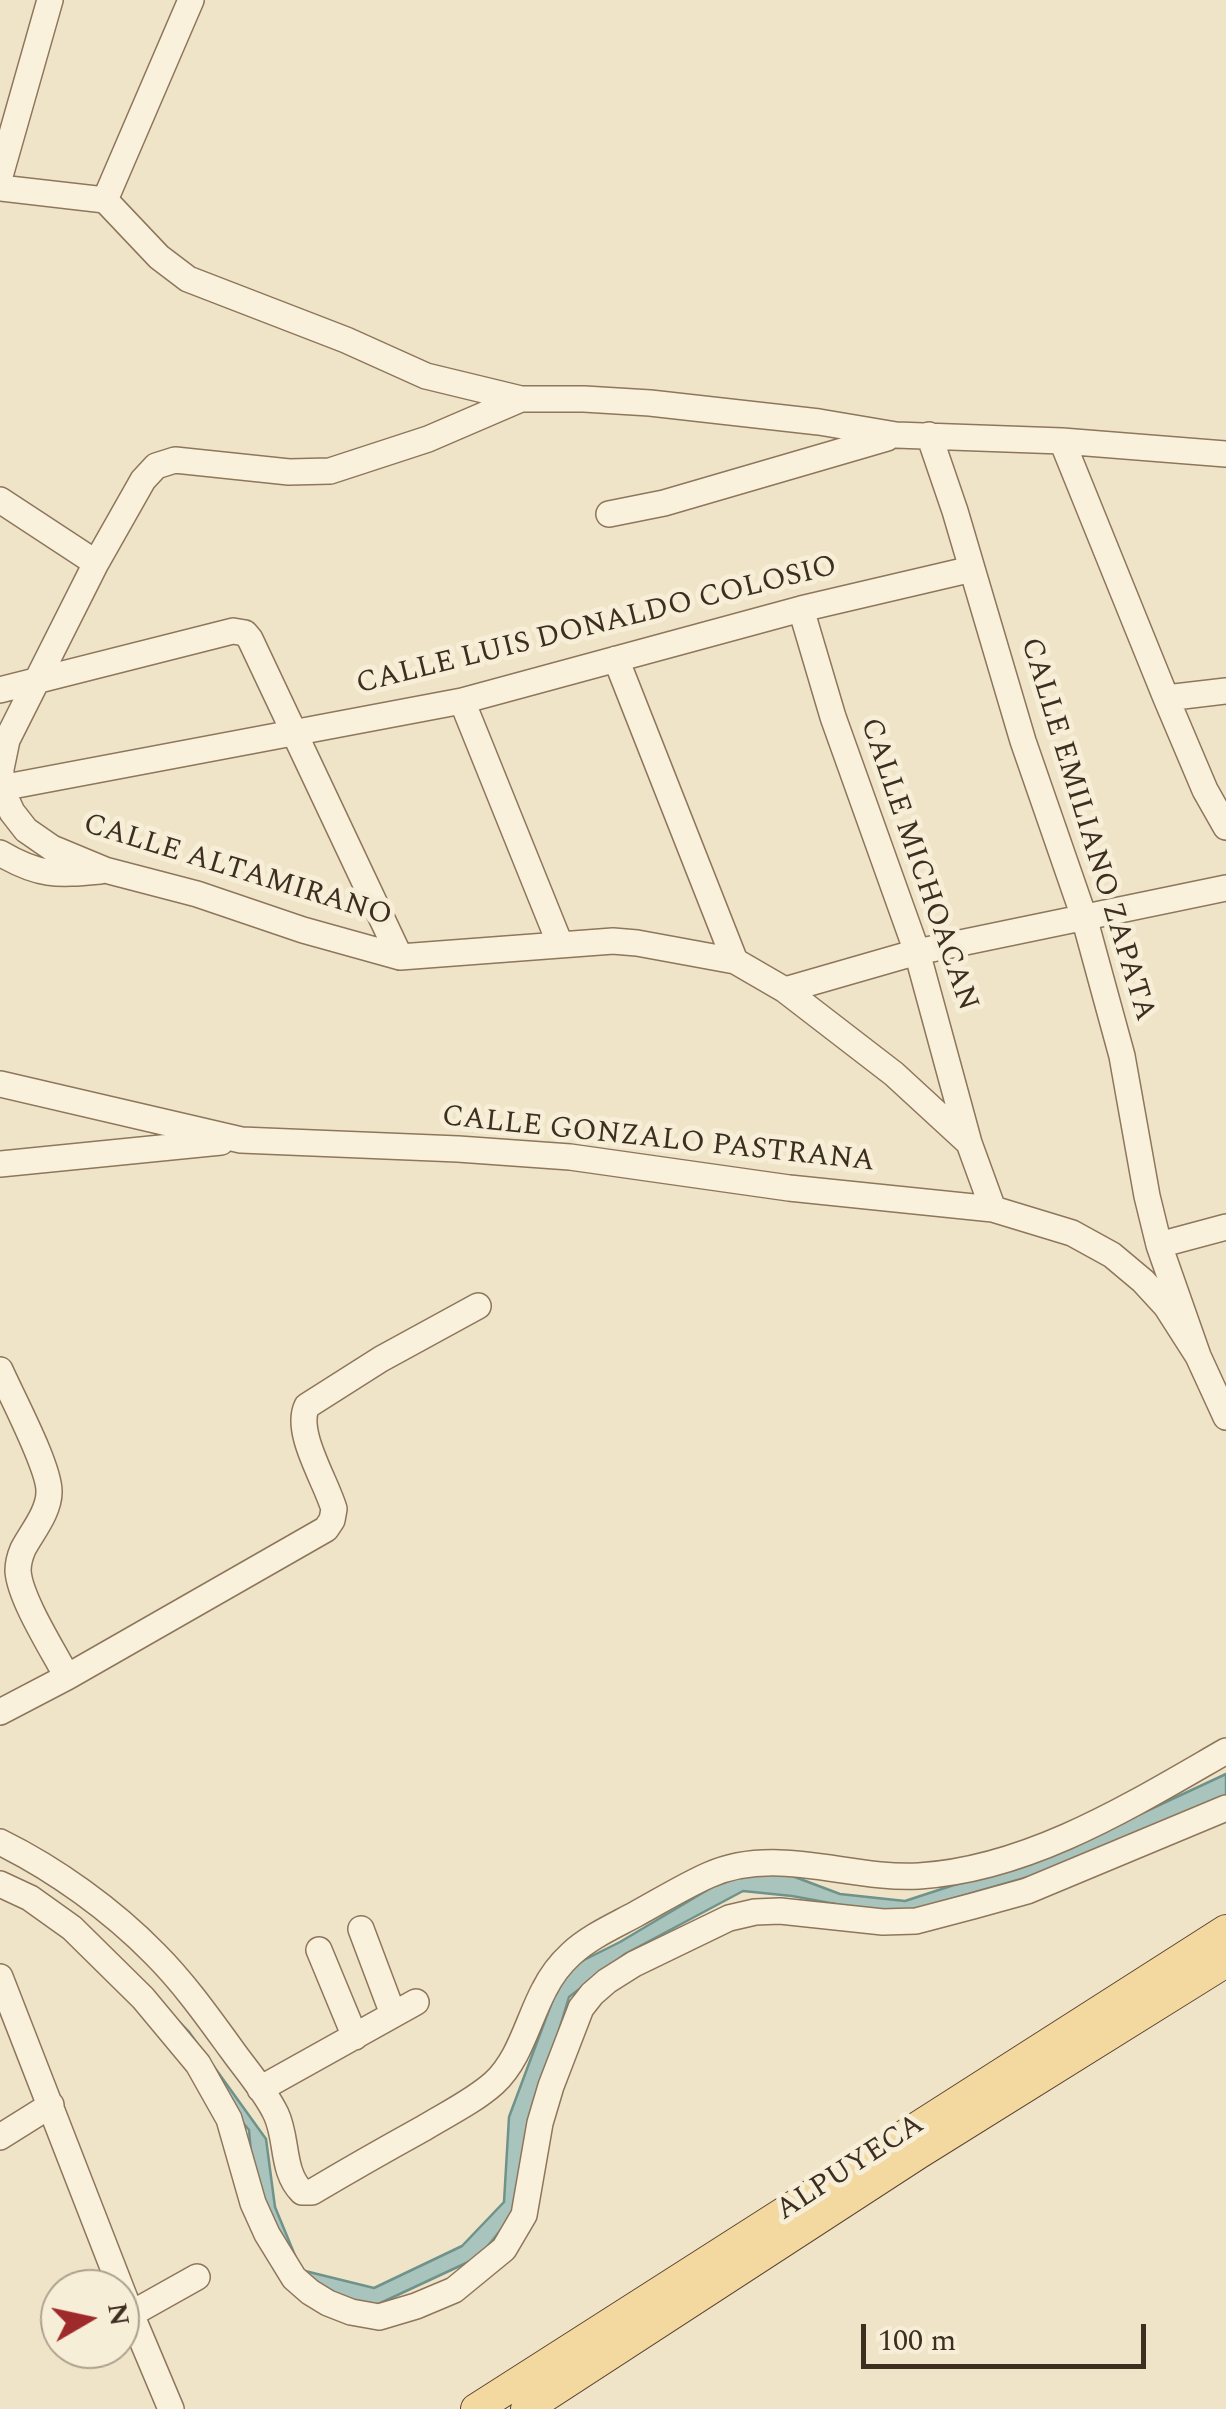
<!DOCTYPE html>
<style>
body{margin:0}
#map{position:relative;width:1226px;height:2409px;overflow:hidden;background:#f0e4c8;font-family:Spectral,serif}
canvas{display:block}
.north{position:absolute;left:40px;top:2269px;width:100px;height:100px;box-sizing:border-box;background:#f7eed8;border:2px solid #ada18e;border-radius:50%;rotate:81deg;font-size:28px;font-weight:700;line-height:40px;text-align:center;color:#3d2e20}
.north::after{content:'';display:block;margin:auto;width:35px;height:45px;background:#9e2a2b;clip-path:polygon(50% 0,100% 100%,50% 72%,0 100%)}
.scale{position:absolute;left:861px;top:2324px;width:285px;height:45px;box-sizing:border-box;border:5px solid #3d2e20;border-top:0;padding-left:12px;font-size:30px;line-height:35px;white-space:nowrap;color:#3d2e20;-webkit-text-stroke:8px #f7eed8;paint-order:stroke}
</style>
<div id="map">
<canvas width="1226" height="2409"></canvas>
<div class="north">N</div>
<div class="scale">100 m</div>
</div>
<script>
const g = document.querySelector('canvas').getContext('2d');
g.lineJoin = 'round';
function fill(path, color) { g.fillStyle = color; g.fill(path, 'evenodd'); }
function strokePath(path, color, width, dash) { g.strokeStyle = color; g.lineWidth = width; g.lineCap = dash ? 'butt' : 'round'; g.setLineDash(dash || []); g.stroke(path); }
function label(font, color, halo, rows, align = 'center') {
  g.font = font + ' Spectral,serif'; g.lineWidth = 10; g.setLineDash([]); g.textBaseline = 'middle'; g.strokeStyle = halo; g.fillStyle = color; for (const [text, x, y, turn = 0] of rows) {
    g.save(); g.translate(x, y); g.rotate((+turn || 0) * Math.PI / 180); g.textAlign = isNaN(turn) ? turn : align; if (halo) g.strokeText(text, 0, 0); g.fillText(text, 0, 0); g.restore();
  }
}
const water = new Path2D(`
 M1226 1774V1800L1077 1863 895 1915 792 1896 743 1891 625 1954 569 1997 533 2117 520 2206 479 2257 374 2306 295 2286 256 2209 249 2130 166 2031 78 1919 189 2032 266 2139 275 2207 301 2270 374 2288 462 2246 504 2202 509 2117 564 1970 620 1942 736 1873 787 1874 840 1894 905 1901 1067 1848Z`);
fill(water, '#a9c4bc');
strokePath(water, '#6f938a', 2.5);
const minor = new Path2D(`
 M0 176 50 0
 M0 188 105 200 159 257 188 279 346 340 426 376 521 399H584L650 403 819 422 896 435 1062 441 1226 454
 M105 200 191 0
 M521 399 428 439 330 471 289 472 175 460 156 466 143 480 96 563 7 740 1 769V788L12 812 26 830 52 848 105 870 197 894 303 930 400 957 613 941 637 943 735 961 785 990 894 1074 969 1143 993 1209
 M929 435 955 511 1023 741 1084 917 1122 1056 1147 1196 1159 1245 1198 1356 1226 1417
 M1062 441 1166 698 1205 790 1226 827
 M0 500 96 563
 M609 514 664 503 887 438
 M801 609 833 717 917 952 969 1143
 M616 659 735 961
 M0 690 233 631 245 633 250 639 400 957
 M1166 698 1226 691
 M462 701 560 944
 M1 788 462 701 801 609 972 569
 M0 853C39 876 56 875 100 871
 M785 990 917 952 1226 888
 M0 1084 241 1140 458 1149 570 1157 789 1188 993 1209 1072 1233 1112 1255 1143 1281 1166 1306 1198 1356
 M0 1164 221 1142
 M1159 1245 1226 1227
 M0 1370C11 1395 50 1468 49 1492 49 1512 32 1532 23 1549 20 1556 18 1563 18 1571 20 1599 53 1650 67 1677
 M0 1712 67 1677 326 1529 332 1520 334 1509C326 1481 294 1432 307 1406L381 1359 478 1306
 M0 1842C55 1869 112 1910 155 1954 184 1983 208 2017 232 2050 247 2071 265 2091 276 2114 288 2139 281 2171 302 2192H312C349 2170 386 2149 424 2128 447 2114 474 2101 494 2083 520 2059 528 2020 544 1990 551 1976 560 1964 571 1954 589 1937 614 1926 636 1914 660 1901 684 1886 709 1875 776 1845 850 1880 919 1876 1030 1869 1132 1805 1226 1751
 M0 1884 30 1898 72 1928 143 1998 198 2064 229 2119 253 2203 267 2234 294 2278 310 2292 328 2303 351 2312 379 2317 416 2306 454 2290 504 2249 524 2215 540 2123 551 2086 581 2008 592 1994 607 1981 634 1964 729 1918 755 1912 780 1911 883 1922 916 1921 973 1906 1027 1891 1226 1808
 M361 1929 393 2014
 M319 1950 355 2037
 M0 1977 131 2314 171 2409
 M260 2089 416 2002
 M0 2137 51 2105
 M131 2314 197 2277`);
const major = new Path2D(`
 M476 2409 1226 1930
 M526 2409 918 2154 1226 1962`);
strokePath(minor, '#8d765c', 28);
strokePath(major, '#5b4430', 32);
strokePath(minor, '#faf1dc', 25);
strokePath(major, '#f3d9a0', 30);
label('30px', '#3d2e20', '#f7eed8', [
 ["CALLE LUIS DONALDO COLOSIO",597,627,-14],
 ["CALLE EMILIANO ZAPATA",1086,830,73],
 ["CALLE MICHOACAN",917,865,71],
 ["CALLE ALTAMIRANO",237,872,17],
 ["CALLE GONZALO PASTRANA",658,1141,6],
 ["ALPUYECA",851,2169,-33]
]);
</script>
